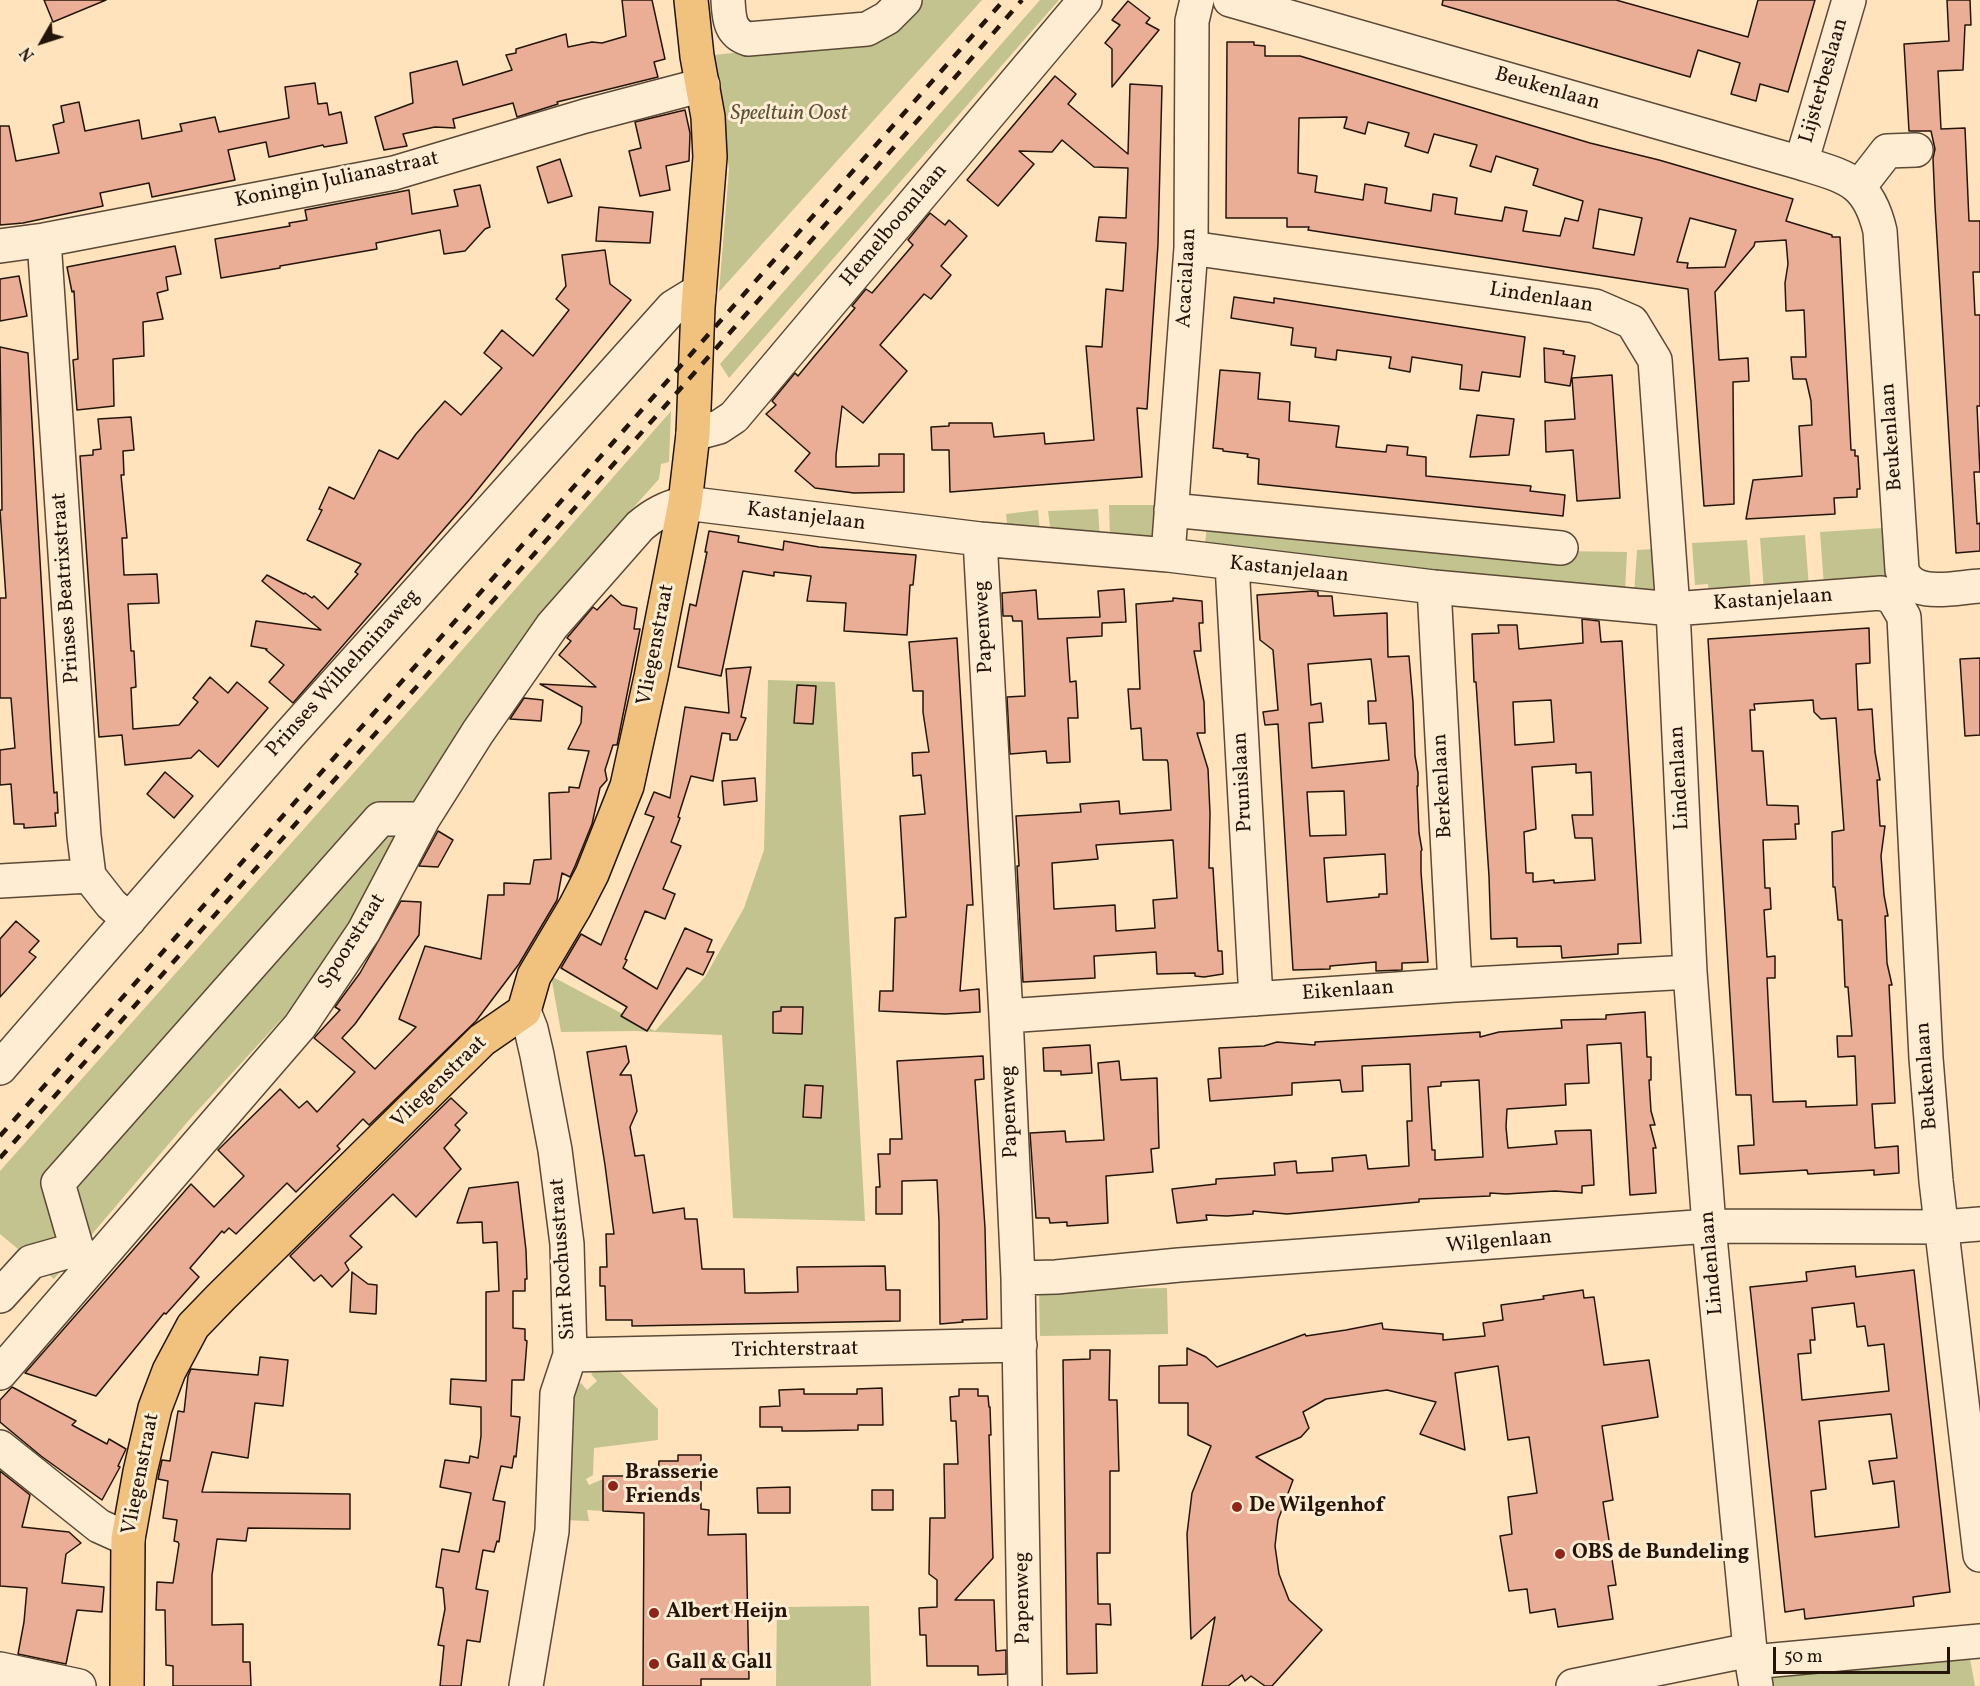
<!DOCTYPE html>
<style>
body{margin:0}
#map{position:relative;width:1980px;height:1686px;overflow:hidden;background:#ffe3bc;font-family:Vollkorn,serif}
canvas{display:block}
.north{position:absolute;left:12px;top:12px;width:60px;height:60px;-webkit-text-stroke:4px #ffedd3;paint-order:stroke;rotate:231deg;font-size:16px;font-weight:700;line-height:24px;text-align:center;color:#24150a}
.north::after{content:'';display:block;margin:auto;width:21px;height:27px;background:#24150a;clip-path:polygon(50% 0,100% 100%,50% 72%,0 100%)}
.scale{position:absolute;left:1773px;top:1647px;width:177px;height:27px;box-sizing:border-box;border:3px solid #24150a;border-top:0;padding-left:8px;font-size:18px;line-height:21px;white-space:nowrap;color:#24150a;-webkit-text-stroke:4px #ffedd3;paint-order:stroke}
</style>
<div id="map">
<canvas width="1980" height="1686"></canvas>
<div class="north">N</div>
<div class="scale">50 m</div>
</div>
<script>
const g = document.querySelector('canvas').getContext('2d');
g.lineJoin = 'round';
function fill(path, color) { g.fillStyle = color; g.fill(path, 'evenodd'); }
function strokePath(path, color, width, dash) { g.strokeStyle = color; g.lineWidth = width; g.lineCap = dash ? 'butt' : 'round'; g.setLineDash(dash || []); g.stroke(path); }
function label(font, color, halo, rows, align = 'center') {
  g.font = font + ' Vollkorn,serif'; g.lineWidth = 6; g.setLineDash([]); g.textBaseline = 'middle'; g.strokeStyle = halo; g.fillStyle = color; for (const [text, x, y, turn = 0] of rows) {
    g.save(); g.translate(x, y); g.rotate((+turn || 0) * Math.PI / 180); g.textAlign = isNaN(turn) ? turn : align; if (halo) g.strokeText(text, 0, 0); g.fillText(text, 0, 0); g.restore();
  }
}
fill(new Path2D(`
 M919 0H982L719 292 729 169 714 55 879 37Z
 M1040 0H1059L729 378 720 364Z
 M671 411 669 462 661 464 659 479 617 526V531L355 916 322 969 290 1010 189 1120 54 1279 0 1234V1171L421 697Z
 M1109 505H1162L1159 534 1148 544 1110 540Z
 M1098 509 1100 539 1051 534 1048 511Z
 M1038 510 1040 532 1008 531 1006 514Z
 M1208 517 1561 551 1627 552 1625 592 1237 553V546L1205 544Z
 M1882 528 1886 574 1878 582 1824 586 1820 532Z
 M1805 535 1809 588 1764 591 1760 538Z
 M1747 540 1751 590 1709 593 1708 584 1695 585 1692 543Z
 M1656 549V589L1650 593H1634L1637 550Z
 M768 680 835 682 865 1221 733 1218 722 1035 635 1031 561 1032 551 976 655 1031 705 977 744 908 764 850Z
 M1167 1288 1168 1334 1040 1336 1039 1290Z
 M596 1370 620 1372 658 1409V1440L594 1448 593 1475 586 1479 589 1485 603 1479V1511L587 1510 589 1521 562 1520 566 1433 574 1430 573 1399 575 1387 581 1383 587 1390 597 1381 591 1374Z
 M869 1606 871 1686H776L777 1607Z
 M1969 1653 1975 1686H1773L1771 1672Z`), '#c2c38f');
const building = new Path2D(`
 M44 0H106L53 22Z
 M622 0H652L665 59 654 62 658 77 557 102 558 104 517 117 513 103 453 119 455 128 435 127 403 134 407 146 384 150 375 117 413 103 410 73 457 61 463 85 512 70 506 55 516 53V49L566 34 568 47 592 42 602 43 626 36Z
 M1443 0H1616L1748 37 1758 0H1815L1788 92 1760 84 1756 101 1731 94 1740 63 1698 50 1690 77 1442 5Z
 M1947 0H1970L1971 25H1965L1963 70 1938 71 1941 129 1965 128 1969 221H1980V272H1973L1975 315H1980V406H1977L1980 472H1974L1977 524 1980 523V551L1956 553 1935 206 1933 158 1935 149 1931 131H1909L1904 44 1949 41Z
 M1128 1 1150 18 1146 23 1159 30 1112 87V49L1105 43 1120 25 1112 20Z
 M1227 42H1254V45L1265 46V56H1300L1590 143 1659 160 1793 199 1786 221 1832 235V237H1840L1851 450H1855V456H1858L1860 489H1857V497L1834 498 1835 514 1746 519 1753 480 1802 476 1799 426 1812 425 1811 401 1806 379H1793L1791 357H1806L1804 310 1786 311 1785 283 1788 264 1786 240 1755 242 1754 246 1715 292 1719 360 1748 358 1749 381 1733 382 1734 504 1704 506 1688 289 1308 230 1309 227H1287V218H1226ZM1347 117 1344 128 1365 134 1368 122 1409 133 1405 146 1428 153 1434 134 1477 145 1470 166 1491 172 1496 156 1538 169 1533 185 1583 201 1578 221 1565 218 1560 236 1523 231 1527 211 1505 207 1502 221 1455 214 1457 198 1433 194 1431 211 1385 203 1387 188 1365 184 1363 200 1315 192 1317 176 1298 173 1299 118ZM1599 209 1642 218 1634 255 1593 248ZM1690 218 1736 230 1725 267 1687 268 1688 263 1677 262Z
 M1055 76 1076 94 1068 104 1128 154 1130 84 1162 86 1158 244 1147 409 1137 408 1142 477 950 492 949 450H932L931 427 949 426V423H992L994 437 1044 433 1045 444 1094 440 1086 346 1102 347 1106 289 1123 291 1126 243 1096 241 1099 217 1126 218 1128 168 1094 167 1062 140 1052 152 1019 151 1034 164 998 206 967 180Z
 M315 83 318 104 327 103 329 115 341 112 347 143 324 147 323 145 269 157 266 142 228 150 235 180 152 197 149 183 100 193 103 206 23 223 0 225V126H9L16 161 59 153 53 125 64 122 61 106 79 102 85 131 139 120 142 139 182 131 180 124 215 117 219 132 289 118 285 87Z
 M685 110 690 133 689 161 666 166 670 190 640 196 629 151 641 148 635 122Z
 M560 159 572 196 548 203 537 167Z
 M480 185 490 227 485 229 465 251 444 254 440 230 376 243 377 249 280 266V268L221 278 215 239 290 226 289 223 307 220 305 210 409 190 412 214 458 206 454 190Z
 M599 207 653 212 650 243 596 241Z
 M930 213 945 225 949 220 967 236 941 266 951 275 931 299 924 294 880 345 907 371 863 423 842 406 836 455V467L879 466V454H904V492L854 493 815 488 795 471 810 453 766 414 776 405 772 401 795 373 798 376 812 359 855 308 852 306 866 289 872 293 913 245 908 240Z
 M175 246 181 274 166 277 168 290 157 293 163 319 143 322 144 356 113 359 114 406 77 410 73 360 78 359 74 291 72 292 67 267Z
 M605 250 610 284 631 300 470 499 293 703 269 682 284 665 266 650 267 649 251 646 256 621 321 630 262 581 267 575 304 594 305 593 312 598 314 596 328 609 358 574 355 572 361 564 307 540 322 510 319 509 329 487 354 499 379 450 398 459 416 434 445 401 461 415 502 368 484 353 502 330 533 356 569 310 556 299 566 286 562 255Z
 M19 276 27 316 0 321V279Z
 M1234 297 1274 303V298L1525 337 1520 377 1482 372 1479 391 1460 389 1462 365 1412 357 1410 372 1389 368 1391 357 1337 350 1336 360 1315 357 1316 348 1291 345 1293 328 1231 318Z
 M0 347 28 353 51 750 54 793 57 792 58 813H55L56 826 24 828V824H14L11 784 0 785V750L15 748 11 698H0V598H6L0 510H2Z
 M1544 348 1564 351 1563 354 1575 356 1570 386 1545 382Z
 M1220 370 1260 373 1258 399 1290 402 1289 421 1339 426 1336 447 1386 452 1387 445 1408 447 1407 455 1426 457V476L1531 486 1530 491 1565 495 1563 516 1258 484 1259 459 1247 457 1248 454 1223 451V449L1213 448Z
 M1612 375 1620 498 1577 501 1573 450 1546 452 1545 421 1575 419 1572 378Z
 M1477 415 1514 419 1509 455 1470 457Z
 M131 417 134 450 123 451 124 475H121L127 538H122L124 575 157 574 159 603 128 604 131 651H134L136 687 131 688 133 729 179 725 198 702 193 698 210 677 228 693 237 682 268 708 218 767 199 750 191 758 125 765 122 735 99 737 80 456 93 455V450L101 449 98 419Z
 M709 531 739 536 738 542 783 550 784 541 819 547 916 555 913 585H910L907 635 844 631 846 603 807 601 811 576 774 572V576L743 571 721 676 678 667 690 604 696 606 707 552H705Z
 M1124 589 1126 622 1102 623V636L1067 638 1070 682 1076 681 1078 718H1068L1070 762 1047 763 1046 751 1010 754 1007 697 1025 696 1022 621H1013L1012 616H1003L1002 593 1036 590 1038 619 1100 617 1098 591Z
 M1313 591 1318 592V596H1332L1334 616 1387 613 1388 657 1409 656 1413 702 1415 756 1418 773V786H1417L1419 833 1422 850 1421 851V872L1428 962 1402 963V970L1376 971V962L1330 966V969L1293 970 1278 724 1265 725 1263 712 1278 710 1273 650 1260 640 1257 595ZM1371 659 1376 701H1368L1369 724 1386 723 1389 760 1312 768 1309 723 1323 722 1321 703 1311 705 1308 664ZM1344 791 1346 835 1310 836 1307 792ZM1385 854 1387 894H1379V897L1327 902 1324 858Z
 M611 595 622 605 637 608 634 629H640L617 745H613L605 770 607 780 600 788 592 824 575 866 570 877 562 873 557 900 519 964 476 1021 369 1125 363 1119 337 1146 340 1149 296 1192 287 1183 236 1234 229 1228 224 1233 222 1231 190 1268 199 1277 166 1314 164 1313 96 1396 25 1373 191 1184 214 1207 244 1176 218 1150 280 1089 299 1108 307 1101 317 1112 355 1072 314 1038 340 1010 335 1007 360 973 401 901 421 902 419 935 355 1024 342 1038 375 1069 416 1027 399 1019 425 946 481 959 488 895H504V883L530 884 534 860 551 859 549 793 569 792V787L579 788 589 751 568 749 581 723 582 707 540 684 596 687 559 655 571 641 567 638 593 607 597 610Z
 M1173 598 1202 601 1203 623H1199L1201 651H1194L1204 702 1205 733H1197L1208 769 1210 813 1209 868H1213L1218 951H1222L1223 974 1204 977 1195 976V973L1157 974 1156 952 1094 956 1095 978 1023 982 1017 866H1019L1016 816 1081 812 1080 804 1119 801 1120 814 1171 810 1168 763 1167 760H1143L1141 728 1131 729 1128 689H1140L1136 604 1173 601ZM1173 840 1177 898 1153 900 1155 928 1116 931 1115 905 1054 909 1052 863 1098 859 1096 845Z
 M1582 619 1599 621 1601 642 1622 641 1641 943 1618 944V954L1562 958 1561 946 1517 947V938L1491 939 1489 876 1476 682H1474L1472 634 1499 633 1498 625H1517L1519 649 1583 643ZM1551 700 1554 742 1515 745 1513 702ZM1576 764V773L1591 772 1593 815H1572L1575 838H1592L1595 880 1554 883V880L1533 882V873H1526L1524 832 1536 829 1532 767Z
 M1869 628 1870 663 1856 664 1858 710 1872 709 1875 752 1880 780H1877L1880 826H1885L1881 856 1884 895 1888 916H1885L1887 963 1892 985H1889L1895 1103 1872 1104 1875 1148 1898 1146 1899 1173 1874 1175V1170L1808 1174 1807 1170 1740 1174 1738 1146 1754 1145 1751 1095H1736L1708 639ZM1813 700 1814 712 1821 719 1836 718 1844 830 1832 832 1833 887H1835L1838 920H1842L1845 987H1848L1852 1036H1837L1838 1057 1855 1056 1857 1105 1806 1107V1101L1773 1102 1767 978H1775V956L1767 957 1764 910 1771 909 1770 888H1765L1763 840 1796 839 1795 824H1799L1798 806 1767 805 1763 751H1752L1750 710H1755L1754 704Z
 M957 638 973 905H967L960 991 979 989 980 1012 945 1014 879 1011 880 991H893L895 918 906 917 900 816 925 814 921 775 913 776 912 753 929 752 923 712V691H913L909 642Z
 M1980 658V735L1965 736 1960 659Z
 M751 667 741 717 746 718 737 740H730V734L722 733 713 781 691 776 678 817 680 818 671 842 681 846 663 889 675 894 665 919 645 911 625 959 627 960 623 968 657 989 685 928 712 940 707 952H714L703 975 687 968 647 1031 621 1016 627 1007 561 968 581 934 601 945 654 817 645 814 654 792 670 798 685 707 729 713 726 669Z
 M797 685 816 686 813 724 794 723Z
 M524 698 543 700 541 721 510 719Z
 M165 772 193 796 174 818 147 794Z
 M755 778 757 801 724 805 722 781Z
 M438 831 453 840 438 867 419 866Z
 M16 921 39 941 29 952 36 957 0 997V939Z
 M781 1007H803L802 1034 773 1033V1012L781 1011Z
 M1645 1012 1647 1057H1651V1080H1649L1651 1111 1655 1125H1650L1656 1148H1653L1656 1193 1630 1195 1621 1043 1587 1045 1589 1083 1565 1084 1566 1105 1507 1109 1506 1127 1508 1148 1557 1144 1555 1131 1591 1130 1594 1185 1582 1186V1193L1555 1191 1506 1194 1490 1193V1196L1419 1199V1202L1287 1214 1253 1211V1214L1227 1216 1206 1215 1207 1220 1177 1223 1172 1189 1216 1184V1179L1275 1175 1274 1163 1296 1161 1297 1173 1333 1171 1332 1158 1366 1155 1368 1169 1409 1166 1407 1121H1412L1410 1064 1362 1066 1363 1091 1342 1092 1340 1080 1292 1083V1095L1210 1101 1208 1079 1221 1078 1219 1048 1264 1046 1277 1042 1315 1045V1042L1480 1032V1037L1499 1032 1562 1028 1561 1020 1606 1019V1015ZM1479 1080 1483 1157 1435 1160V1150H1432L1428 1087 1441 1086V1082Z
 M1090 1045 1092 1073 1061 1075V1071H1044L1043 1048Z
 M626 1046 629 1062 620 1075H631L637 1111 630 1127 635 1156 644 1155 653 1213 684 1208 685 1219H697L702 1269H744L745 1293H759L798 1292 797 1267 885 1266 886 1290H900V1321L632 1326V1320H606L605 1286H600V1267H607L606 1234H614L605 1165 587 1052Z
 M983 1056 984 1079 975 1080 985 1228 987 1319 962 1320 963 1322 940 1324 939 1222 937 1180 902 1181V1214H876V1187H880L878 1154H890V1139H902L897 1061Z
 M1119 1061 1121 1080 1157 1078 1159 1148 1151 1149 1153 1172 1106 1176 1108 1223 1067 1226V1222L1050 1223 1049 1218H1036L1030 1133 1065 1131 1066 1142 1104 1140 1098 1063Z
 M805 1085 823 1086 821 1118 803 1117Z
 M451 1098 467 1113 455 1125 460 1130 444 1148 461 1169 416 1217 393 1194 350 1236 362 1247 345 1263 349 1270 332 1287 321 1275 314 1281 290 1256Z
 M518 1182 526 1250 527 1279H525V1291H513V1328L525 1329V1340L527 1341 524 1380H512L511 1416 520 1417 516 1457 514 1456 512 1468 501 1466 493 1500 505 1502 499 1542 497 1541 494 1552 483 1550 476 1589 488 1591 480 1642 467 1640 461 1686H440L444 1646 438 1645 445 1609 443 1588 436 1587 442 1549 459 1552 471 1493 440 1487 445 1460 469 1463 470 1456 478 1458 481 1436V1407L450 1404 451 1379 486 1381V1292L499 1291 497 1242 483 1243 482 1222 457 1223 469 1188Z
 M1855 1266 1856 1277 1914 1270 1950 1592 1913 1597 1914 1606 1805 1619 1804 1609 1785 1612 1750 1287 1807 1281 1806 1272ZM1854 1303 1857 1327 1865 1326 1868 1346 1884 1344 1889 1391 1802 1400 1798 1354 1811 1353 1810 1340H1815L1812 1308ZM1891 1414 1897 1458 1869 1461 1873 1484 1894 1481 1899 1527 1815 1537 1811 1491 1826 1489 1819 1421Z
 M352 1272 368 1284 377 1285 376 1314 350 1312Z
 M1583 1290 1584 1298 1594 1297 1604 1365 1649 1360 1658 1417 1602 1426 1613 1500 1603 1502 1616 1585 1608 1586 1613 1619 1558 1627 1555 1609 1530 1613 1527 1589 1509 1591 1500 1536 1512 1534 1508 1497 1537 1493 1529 1437 1508 1440 1498 1366 1455 1373 1465 1450 1420 1434 1436 1402 1387 1390 1326 1399 1303 1412 1309 1428 1301 1437 1256 1457 1293 1480 1278 1520 1275 1546 1279 1574 1289 1600 1322 1630 1272 1686H1265L1251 1676 1245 1681 1242 1675 1228 1686H1202L1215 1617 1191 1639 1187 1534 1192 1493 1211 1446 1188 1435V1403H1159V1366L1187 1365V1348L1206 1357 1217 1367 1305 1334 1306 1336 1346 1330 1382 1323 1383 1329 1443 1334V1340L1485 1336 1483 1323 1503 1320 1501 1305 1544 1299 1543 1296Z
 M1090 1350H1110L1109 1400H1117L1119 1471H1110V1553H1097L1098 1604H1110L1111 1625 1096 1624 1097 1673 1067 1674 1063 1360 1090 1359Z
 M260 1357 288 1360 283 1406 255 1403 248 1458 212 1452 202 1492 350 1494V1529L248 1528 246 1541 217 1539 212 1575V1625L243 1624V1662H250L251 1686H173V1666L166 1665 165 1610H156L157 1582 173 1583 179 1544 178 1542 174 1541 177 1520 163 1518 168 1481 158 1479 162 1460 170 1461 178 1411 184 1412 188 1376 191 1369 258 1375Z
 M12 1387 76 1421 72 1425 107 1444 109 1439 126 1449 118 1466 120 1467 102 1500 41 1456 0 1422V1400Z
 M882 1388 883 1425H858V1430L805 1431H782V1427H760V1407L780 1406 779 1390 804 1389V1394H857V1389Z
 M959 1389H978V1396H988L989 1407H990L991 1435H989L993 1558 955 1600H994L996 1651 1006 1650V1674L978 1675V1666H927L926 1635H920L919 1608 937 1607V1580L929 1574 930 1518H945L944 1464H958L956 1421H951L950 1397 959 1396Z
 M678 1455H701V1509L709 1510 708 1535 746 1534 749 1679H701V1686H643L644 1513 603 1511V1476H658L659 1461H678Z
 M0 1471 30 1495 22 1527 69 1532 81 1543 66 1554 62 1583 104 1587 102 1612 77 1610 66 1664 18 1654 24 1622 27 1588 0 1586Z
 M790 1487V1513H758L757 1488Z
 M872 1490H893V1510H872Z`);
fill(building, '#e9ae95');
strokePath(building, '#24150a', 1.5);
const minor = new Path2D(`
 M728 0C729 17 729 33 748 39L867 29 887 18 905 0
 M1230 0 1801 163C1846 177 1868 180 1880 231L1902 570C1912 600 1956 587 1980 586
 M1801 163 1849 0
 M1859 187 1887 151 1916 150
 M44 240 84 836 89 876 111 904 129 920
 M0 246 44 240 394 173 585 116 703 85
 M1191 248 1595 306 1632 322 1655 360 1673 609 1690 972 1709 1226 1750 1650 1756 1686
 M693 434 719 427 734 417 1085 0
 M1171 510 1561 548
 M980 539 1006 1016 1018 1278 1025 1686
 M1168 555 1191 248 1192 21 1197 0
 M1232 564 1256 999
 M1434 587 1455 985
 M0 881 89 876
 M524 1011 531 1029 537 1055 555 1150 567 1244 570 1355 557 1394 552 1531 526 1686
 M1006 1016 1455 985 1690 972
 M0 1068 290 734 673 307 699 291
 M93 1264 77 1249 58 1183 380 819H423
 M1018 1278 1056 1277 1179 1265 1709 1226 1943 1227 1980 1224
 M0 1296 31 1262 77 1249
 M570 1355 1020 1345
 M0 1373 300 1026 364 931 423 819 478 732 552 626 640 526C654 514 666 508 685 503L980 539 1168 555 1434 587 1673 609 1881 593 1893 598 1904 617 1926 1058 1936 1181 1980 1555
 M0 1447 99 1526 128 1539
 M1752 1662 1980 1641
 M0 1669 79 1686
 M1573 1686 1750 1650`);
const major = new Path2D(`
 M127 1686 128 1539 140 1472 155 1408 169 1371 193 1326 221 1297 482 1040 524 1011 534 976 575 907 592 874 627 786 651 677 685 503 693 434 698 307 710 157 708 117 697 56 691 0`);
strokePath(minor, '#5b4836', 36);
strokePath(major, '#24150a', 36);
strokePath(minor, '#ffedd3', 33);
strokePath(major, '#f0c27e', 33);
strokePath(new Path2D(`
 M0 1136 1004 0
 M0 1158 925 112 1022 0`), '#24150a', 4.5, [10, 10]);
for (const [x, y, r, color] of [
 [613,1486,6,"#8f2418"],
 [1237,1507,6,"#8f2418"],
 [1560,1554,6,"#8f2418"],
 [654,1613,6,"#8f2418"],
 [654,1664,6,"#8f2418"]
]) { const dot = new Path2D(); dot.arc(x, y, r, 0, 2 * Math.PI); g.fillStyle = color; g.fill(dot); strokePath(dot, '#ffedd3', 2); }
label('21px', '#24150a', '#ffedd3', [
 ["Lijsterbeslaan",1825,81,-74],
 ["Beukenlaan",1547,90,16],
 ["Koningin Julianastraat",337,181,-12],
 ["Hemelboomlaan",895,226,-50],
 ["Acacialaan",1188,278,-87],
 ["Lindenlaan",1541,299,9],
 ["Beukenlaan",1893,437,-94],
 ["Kastanjelaan",806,518,7],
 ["Kastanjelaan",1289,571,6],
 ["Prinses Beatrixstraat",67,588,-94],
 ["Kastanjelaan",1773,601,-4],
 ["Papenweg",985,627,-93],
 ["Vliegenstraat",657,645,-79],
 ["Prinses Wilhelminaweg",344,674,-48],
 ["Lindenlaan",1681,778,-93],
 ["Prunislaan",1244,782,-93],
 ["Berkenlaan",1444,786,-93],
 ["Spoorstraat",353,942,-58],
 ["Eikenlaan",1348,992,-4],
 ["Beukenlaan",1928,1076,-94],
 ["Vliegenstraat",440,1083,-44],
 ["Papenweg",1011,1112,-92],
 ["Wilgenlaan",1499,1243,-5],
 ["Sint Rochusstraat",564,1259,-94],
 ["Lindenlaan",1713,1263,-95],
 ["Trichterstraat",795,1351,-1],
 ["Vliegenstraat",142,1474,-79],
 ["Papenweg",1024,1598,-91]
]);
label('italic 21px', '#5b5239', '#ffedd3', [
 ["Speeltuin Oost",789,115]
]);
label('bold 21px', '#24150a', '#ffedd3', [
 ["Brasserie",625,1474],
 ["Friends",625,1498],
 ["De Wilgenhof",1249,1507],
 ["OBS de Bundeling",1572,1554],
 ["Albert Heijn",666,1613],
 ["Gall & Gall",666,1664]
], 'left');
</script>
